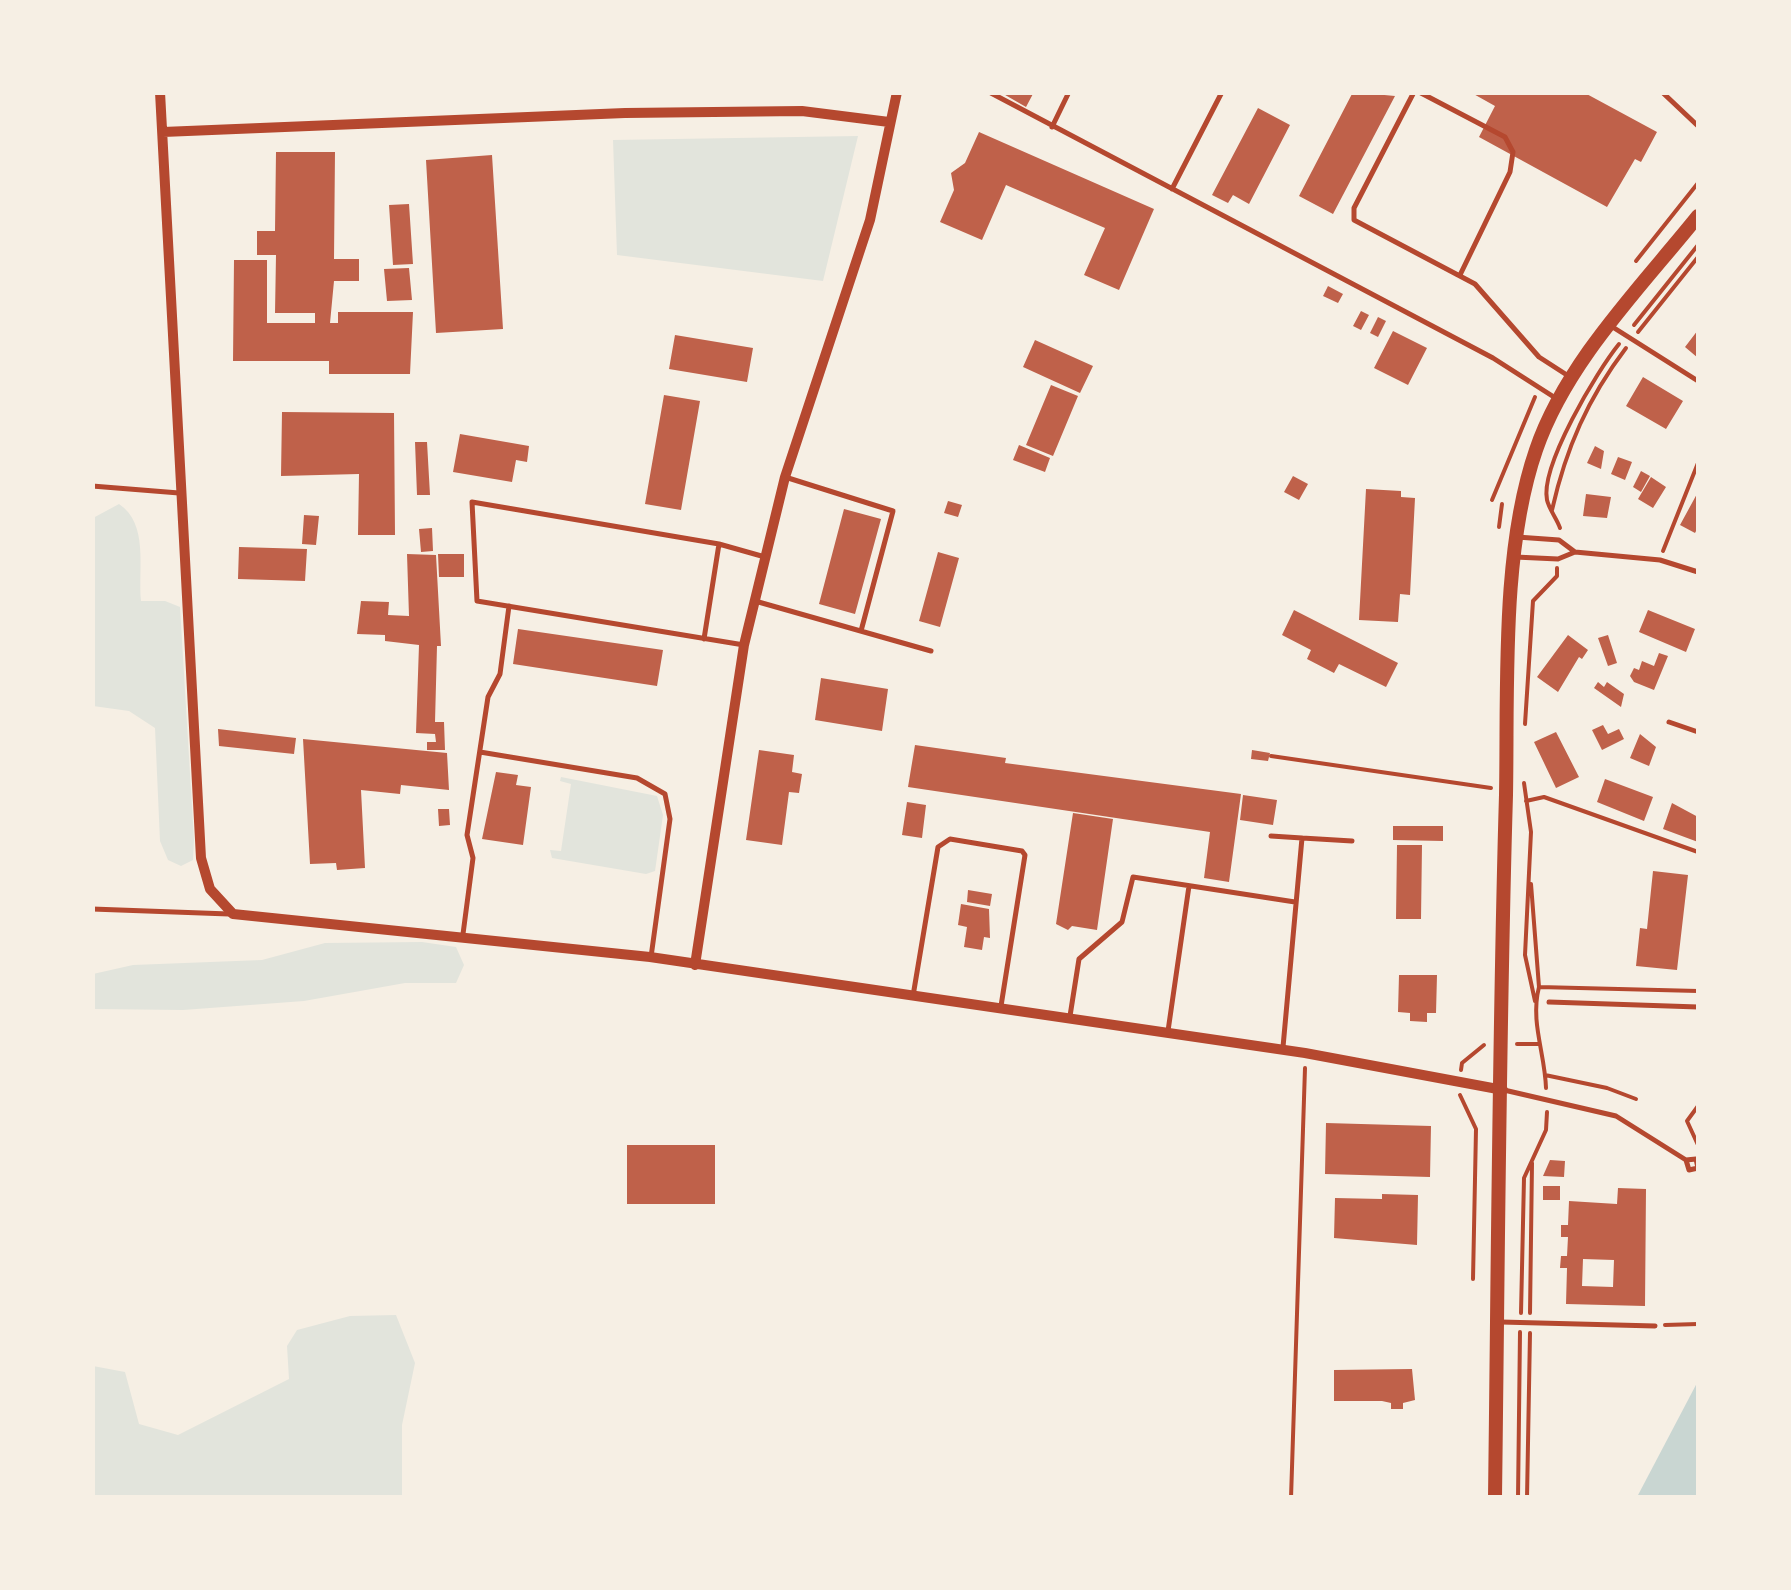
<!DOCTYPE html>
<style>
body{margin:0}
#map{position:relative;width:1791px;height:1590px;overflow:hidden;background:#f6efe4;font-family:Ubuntu,sans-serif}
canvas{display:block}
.frame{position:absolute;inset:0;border:95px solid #f6efe4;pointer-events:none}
</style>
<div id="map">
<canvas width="1791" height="1590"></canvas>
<div class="frame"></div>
</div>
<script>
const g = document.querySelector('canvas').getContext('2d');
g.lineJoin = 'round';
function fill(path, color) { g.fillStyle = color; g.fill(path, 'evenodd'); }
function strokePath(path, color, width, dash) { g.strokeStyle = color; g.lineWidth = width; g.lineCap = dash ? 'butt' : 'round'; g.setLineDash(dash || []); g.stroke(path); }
fill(new Path2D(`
 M858 136 823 281 617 255 613 140Z
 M119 504C149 524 138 568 141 601H165L180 607 194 840 193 860 181 866 168 860 160 841 155 728 129 711 93 706V518Z
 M561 777 657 796 663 815 655 871 646 874 552 858 550 850 561 851 571 784 560 781Z
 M422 942 456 947 464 965 456 983H405L304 1001 183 1010 93 1009V974L133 965 262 960 325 943Z
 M396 1315 415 1363 402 1425V1497H93V1366L125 1372 139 1424 178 1435 289 1379 287 1346 297 1330 350 1316Z`), '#e2e4dc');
fill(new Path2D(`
 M1698 1381V1497H1637Z`), '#c9d6d2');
fill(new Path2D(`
 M1000 92H1034L1026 107Z
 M1353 92 1395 96 1333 214 1299 196Z
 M1470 92H1583L1657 132 1641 162 1635 159 1607 207 1479 137 1495 106Z
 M1258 108 1290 125 1249 204 1233 195 1228 203 1212 195Z
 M979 132 1154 209 1119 290 1084 275 1105 228 1006 185 982 240 940 222 954 190 951 173 965 163Z
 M276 152H335L334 259H359V281H334L330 323H338V312H413L410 374H329V361H233L234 260H267V323H315V313H275L276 255H257V231H275Z
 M492 155 503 329 436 333 426 160Z
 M409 204 413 264 393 265 389 205Z
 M409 268 412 300 387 301 384 269Z
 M1328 286 1343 294 1338 303 1323 296Z
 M1361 311 1369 315 1361 330 1353 326Z
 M1378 317 1386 321 1378 337 1370 333Z
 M1698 330V358L1685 347Z
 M1393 331 1427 348 1408 385 1374 368Z
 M675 335 753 348 747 382 669 369Z
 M1035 340 1093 366 1080 393 1023 367Z
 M1643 377 1683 401 1666 429 1626 406Z
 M1051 385 1078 396 1053 456 1026 445Z
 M664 395 700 401 681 510 645 504Z
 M282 412 394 413 395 535H358L359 474 281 476Z
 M460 434 529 446 527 462 516 460 512 482 453 472Z
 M415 442H427L430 495H417Z
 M1019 445 1050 458 1045 472 1013 460Z
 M1595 446 1604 451 1601 469 1587 463Z
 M1618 457 1632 462 1625 480 1611 474Z
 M1641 471 1650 476 1641 492 1633 487Z
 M1293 476 1308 484 1299 500 1284 492Z
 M1651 477 1666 487 1653 508 1638 499Z
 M1366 489 1401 491V497L1415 498 1410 595 1400 594 1398 622 1359 620Z
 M1698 492V527L1695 533 1680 525Z
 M1586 494 1611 497 1607 518 1583 516Z
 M948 501 962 505 958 517 944 513Z
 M844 509 881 519 855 614 819 604Z
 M304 515 319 516 316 545 302 544Z
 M432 528 433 551 421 552 419 529Z
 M239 547 307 549 305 581 238 579Z
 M938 552 959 558 940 627 919 621Z
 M407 554 436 555 441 646H437L435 722H444L445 750H427V742H436L435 734 416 733 419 645 385 641V635L357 634 361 601 389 602 388 615 409 616Z
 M438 554H464V577H439Z
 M1294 610 1398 663 1386 687 1339 664 1334 673 1307 659 1311 650 1282 635Z
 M1648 610 1695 629 1686 652 1639 632Z
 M518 629 663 650 657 686 513 664Z
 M1568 635 1588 650 1582 659 1579 657 1558 692 1537 677Z
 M1608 635 1617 663 1608 666 1598 638Z
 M1659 653 1668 656 1654 690 1634 682 1630 676 1634 668 1639 670 1642 661 1654 666Z
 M821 678 888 689 882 731 815 720Z
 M1598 682 1604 687 1607 682 1624 694 1621 707 1594 688Z
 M1603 725 1608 734 1619 729 1624 739 1602 750 1592 730Z
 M218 729 296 738 294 754 219 746Z
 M1556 732 1579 777 1556 788 1534 742Z
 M1640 734 1656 747 1649 766 1630 758Z
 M303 739 447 753 449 790 401 785 400 794 361 790 365 868 337 870 336 863 310 864Z
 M915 745 1006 758 1005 763 1241 794 1229 882 1204 878 1210 832 908 787Z
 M759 750 794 755 792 772 802 774 799 793 789 792 782 845 746 840Z
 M1252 750 1270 753 1268 761 1251 759Z
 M496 772 518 775 516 785 531 787 523 845 482 839Z
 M1605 779 1653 797 1644 821 1597 802Z
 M1243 795 1277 800 1273 825 1240 820Z
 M907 802 926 805 922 838 902 835Z
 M1672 803 1698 817V842L1663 829Z
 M438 809H449L450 825 439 826Z
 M1073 813 1113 819 1097 930 1072 926 1068 930 1056 924Z
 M1393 826H1443V841L1393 840Z
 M1397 845H1422L1421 919H1396Z
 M1653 871 1688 875 1677 970 1636 966 1640 928 1647 929Z
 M968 890 992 894 990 906 967 902Z
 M961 904 989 909 990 938 984 937 982 950 964 947 967 927 958 925Z
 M1399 975H1437L1436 1013H1427V1022L1410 1021V1013L1398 1012Z
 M1326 1123 1431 1126 1430 1177 1325 1174Z
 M627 1145H715V1204H627Z
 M1550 1160 1565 1161 1564 1177 1543 1176Z
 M1543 1186H1560V1200H1543Z
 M1618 1188 1646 1189 1645 1306 1566 1304 1567 1268H1560L1561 1256H1567L1568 1237H1561V1225H1568L1569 1201 1617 1204ZM1583 1259 1614 1260 1613 1287 1582 1286Z
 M1382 1194 1418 1195 1417 1245 1334 1238 1335 1198 1382 1199Z
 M1412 1369 1415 1400 1403 1403V1409H1391V1403L1382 1401H1334V1370Z`), '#bf614a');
strokePath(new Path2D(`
 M1636 261 1698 183
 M1634 325 1698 245
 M1638 332 1698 257
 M1492 500 1535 397
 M1552 510C1566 448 1588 398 1626 348
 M1499 527 1502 504
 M1560 528C1557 519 1549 509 1547 500 1540 466 1597 371 1619 344
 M1663 551 1698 463
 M1525 724 1533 601 1557 576V568
 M1271 756 1491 788
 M1524 783 1531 832 1525 955 1535 1001
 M1526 801 1544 797 1698 852
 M1531 884 1539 987C1530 1022 1545 1053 1546 1088
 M1539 987 1698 991
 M1517 1044H1538
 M1461 1070 1462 1063 1484 1045
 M1545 1075 1607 1088 1636 1099
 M1460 1095 1476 1129 1473 1279
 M1698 1106 1687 1121 1698 1145
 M1521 1313 1524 1178 1546 1130 1547 1112
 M1530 1313 1532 1163
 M1665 1325 1698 1324
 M1291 1498 1305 1068
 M1518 1498 1520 1332
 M1527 1498 1530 1333`), '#b5482f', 4);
strokePath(new Path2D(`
 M989 92 1493 358 1557 399
 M1414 92 1354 208V220L1475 284 1539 357 1570 377
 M1419 92 1505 137 1513 152 1510 172 1460 275
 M1662 92 1698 126
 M1052 127 1069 92
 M1172 189 1222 92
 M1611 326 1698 381
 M785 477 893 511 861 631
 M92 486 179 493
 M1517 537 1559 540 1575 552
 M1515 557 1558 559 1575 552 1660 560 1698 572
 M755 601 931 651
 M704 639 719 544
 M744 645 477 601 472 502 719 544 765 557
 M1669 722 1698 732
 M480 752 637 778 665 794 670 819 651 957
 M1271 836 1302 838
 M92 909 229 914
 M463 934 473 858 467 835 488 697 500 674 509 606
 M913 996 938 847 950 839 1022 851 1025 855 1001 1006
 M1549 1002 1698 1007
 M1070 1016 1079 959 1122 922 1133 877 1295 902
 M1168 1031 1189 886
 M1283 1047 1302 838 1352 841
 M1504 1090 1616 1116 1686 1160 1696 1159 1698 1168
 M1686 1160 1689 1170 1698 1168
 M1501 1322 1655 1326`), '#b5482f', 5);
strokePath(new Path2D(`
 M160 92 201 858 210 889 233 914 650 957 1305 1053 1503 1090
 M163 132 625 113 802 111 889 122
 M695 965 744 645 785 477 870 220 897 92`), '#b5482f', 10);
strokePath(new Path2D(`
 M1495 1498C1498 1264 1499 1029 1506 795 1508 689 1501 551 1536 450 1566 362 1641 287 1698 216`), '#b5482f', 14);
</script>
